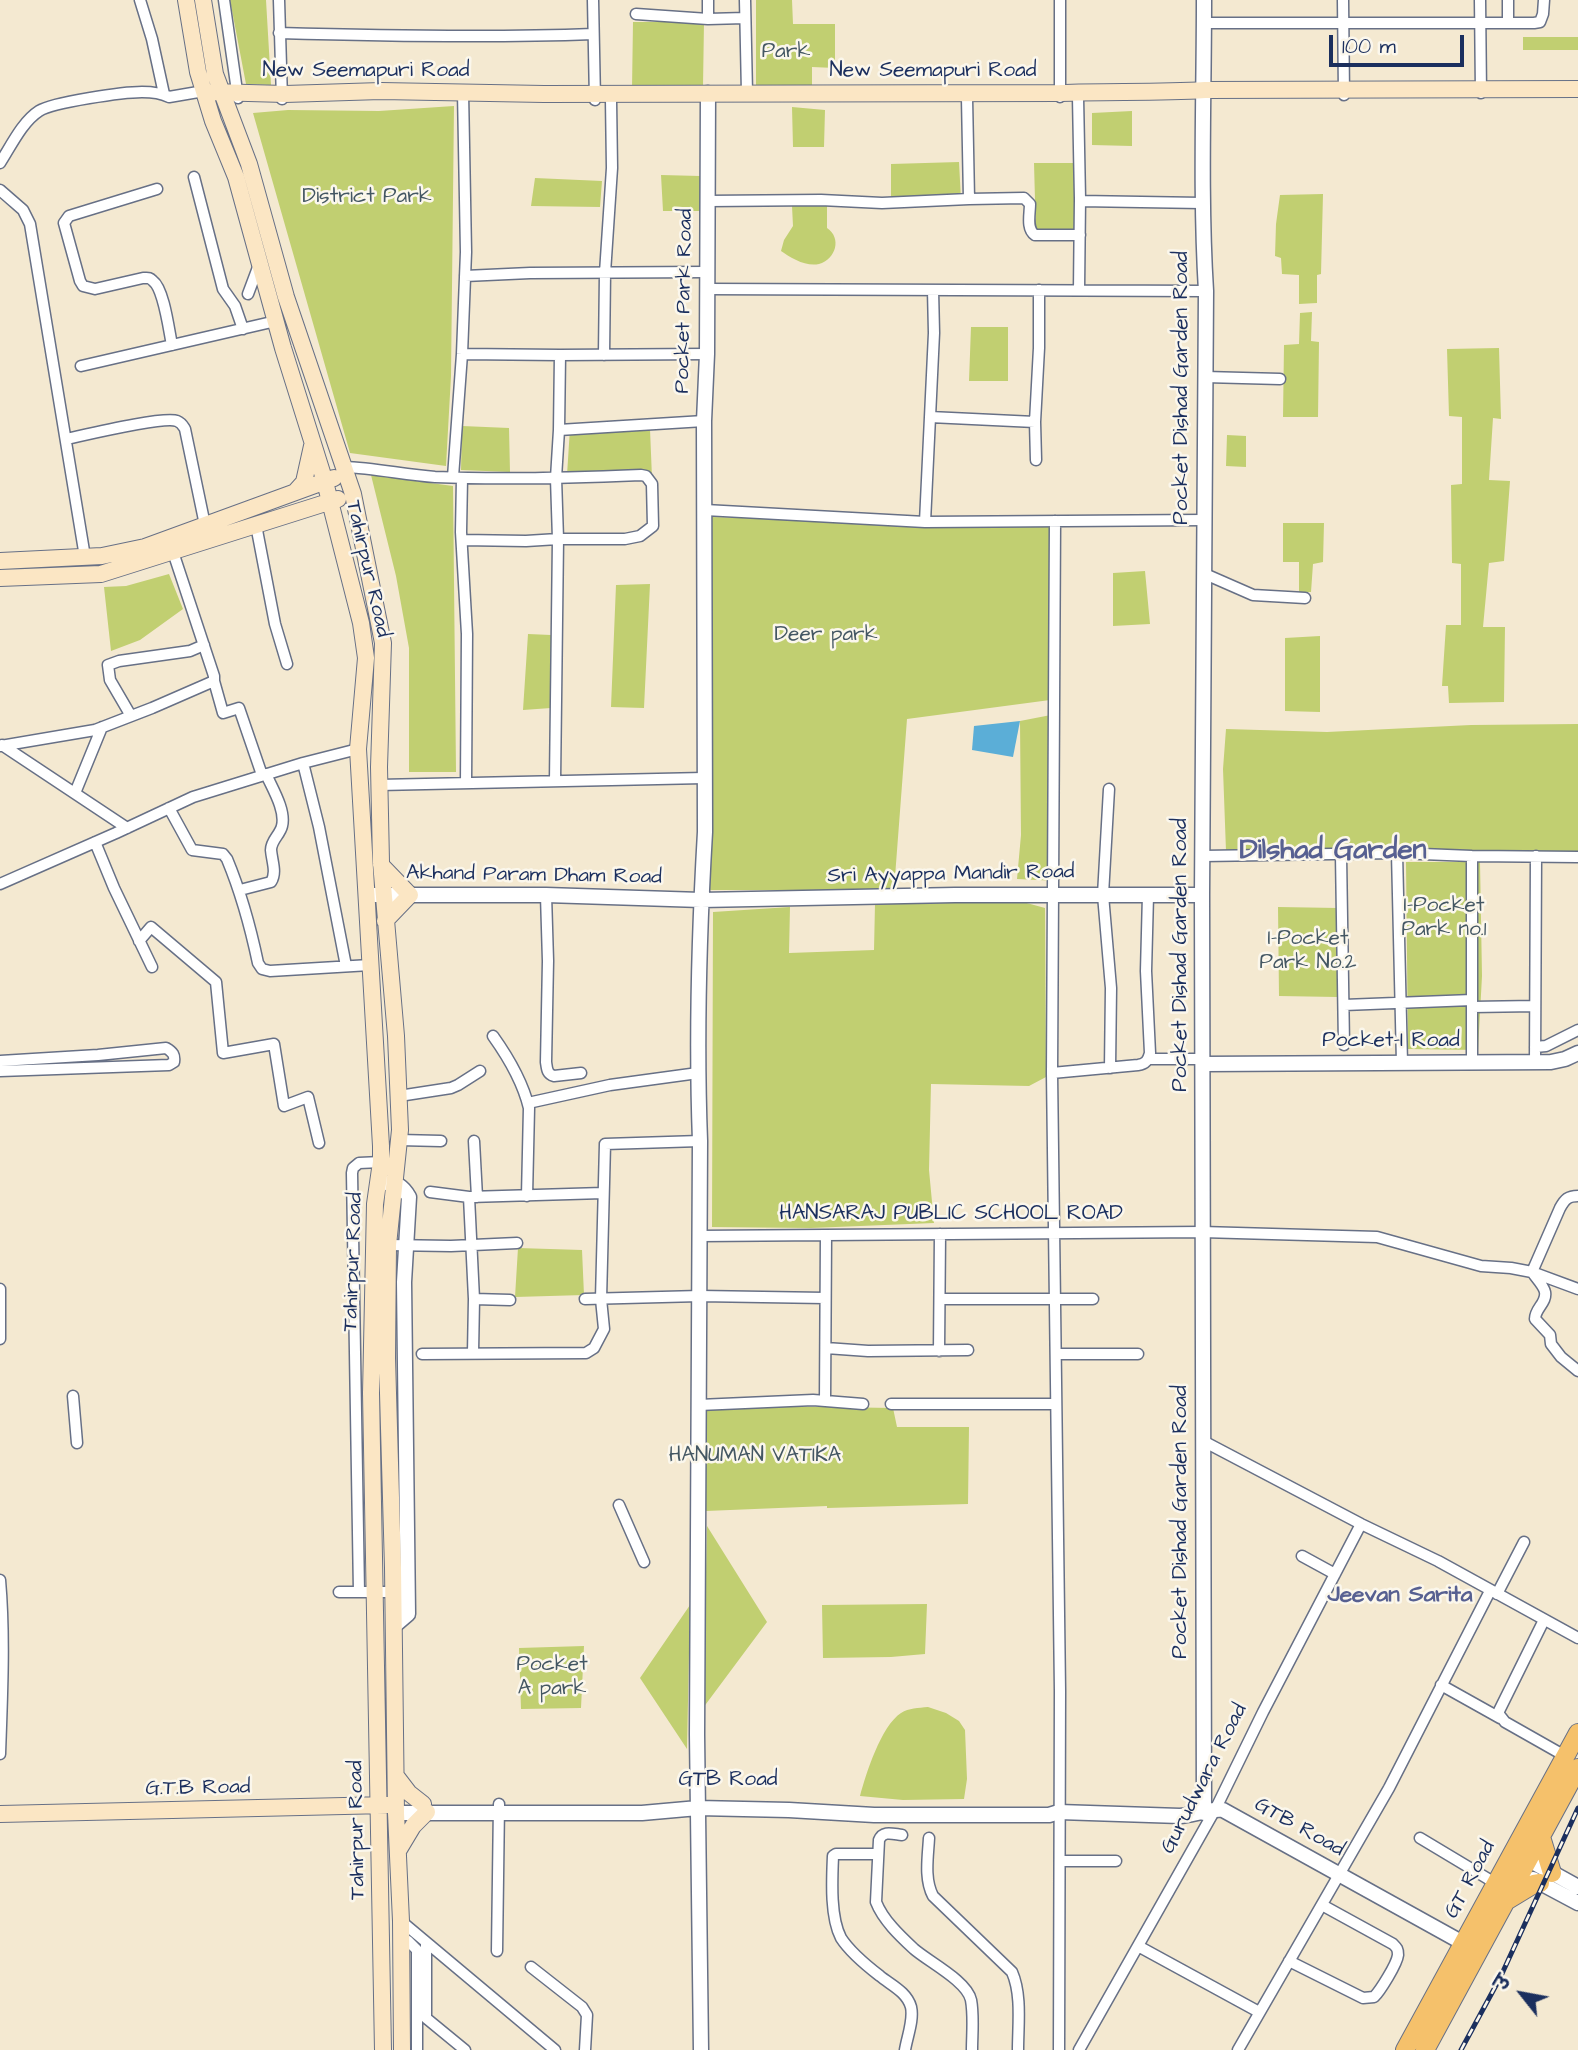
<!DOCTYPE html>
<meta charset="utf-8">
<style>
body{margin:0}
#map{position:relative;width:1578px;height:2050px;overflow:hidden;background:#f4e9d1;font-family:"Architects Daughter","Playpen Sans Deva",sans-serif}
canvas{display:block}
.north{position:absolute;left:1487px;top:1959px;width:70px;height:70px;-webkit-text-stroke:5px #fbf7ec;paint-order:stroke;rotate:301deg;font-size:19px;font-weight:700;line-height:28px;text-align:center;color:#1b2f5e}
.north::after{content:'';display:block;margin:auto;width:24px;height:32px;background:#1b2f5e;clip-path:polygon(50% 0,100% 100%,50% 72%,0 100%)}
.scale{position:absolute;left:1329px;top:35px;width:135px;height:32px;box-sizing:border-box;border:4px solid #1b2f5e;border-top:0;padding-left:9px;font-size:21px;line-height:24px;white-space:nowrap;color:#1b2f5e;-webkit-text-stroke:5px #fbf7ec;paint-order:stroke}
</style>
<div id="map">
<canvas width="1578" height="2050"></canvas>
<div class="north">उ</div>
<div class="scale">100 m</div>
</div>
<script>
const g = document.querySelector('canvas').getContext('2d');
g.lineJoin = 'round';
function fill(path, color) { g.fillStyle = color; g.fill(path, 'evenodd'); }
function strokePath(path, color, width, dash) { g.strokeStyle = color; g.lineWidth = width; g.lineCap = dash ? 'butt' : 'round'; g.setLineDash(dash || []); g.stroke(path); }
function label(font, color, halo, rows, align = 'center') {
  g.font = font + ' "Architects Daughter",sans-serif'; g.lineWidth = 5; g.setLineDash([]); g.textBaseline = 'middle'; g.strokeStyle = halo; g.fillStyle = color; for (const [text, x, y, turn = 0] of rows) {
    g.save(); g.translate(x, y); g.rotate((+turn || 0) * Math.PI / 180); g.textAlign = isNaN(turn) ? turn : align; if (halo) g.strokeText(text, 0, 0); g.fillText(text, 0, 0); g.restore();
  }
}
fill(new Path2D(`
 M230 0H266L271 85 246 84Z
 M756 0H792L793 24H835V68L812 67V86L756 87Z
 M633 22H704L703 86H670L632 89Z
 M1523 37H1578V50H1523Z
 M454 106 451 376 446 466 350 453 253 113 288 110 379 111Z
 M792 107 825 110 824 147H793Z
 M1132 111V146L1092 145V113Z
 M959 162 961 200H891V164Z
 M1034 163H1080L1082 231 1036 237Z
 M661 175 700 176V211H663Z
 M535 178 602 181 600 207 531 206Z
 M1323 194 1321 274 1317 275V303L1299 304V275L1282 274 1281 258 1275 256 1276 224 1280 195Z
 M827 205V228C842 238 836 259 819 264 806 267 791 258 781 251L784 240 793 226 792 206Z
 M1312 312 1311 341 1319 342 1318 417H1283L1284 345 1299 344 1300 313Z
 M971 327H1008V381H969Z
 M1499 348 1501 419 1493 418 1489 480 1510 481 1504 561 1489 563 1483 627H1505L1504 702 1449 703 1448 686H1442L1446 625H1461V564L1452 563 1451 485 1462 484V417L1449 416 1447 349Z
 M462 426 509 428 510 472 461 470Z
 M570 428 650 429 652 478 567 475Z
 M1227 435 1246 436V467L1226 466Z
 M371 475 453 486 456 772H409V648L396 576Z
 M712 517 1059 527 1050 700 907 719 894 890H706Z
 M1283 523H1324L1323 562 1313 564 1311 592H1299V562H1283Z
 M1145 571 1150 624 1113 626V573Z
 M169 574 183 609 140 640 111 651 104 587 126 586Z
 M650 584 644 708 611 707 616 585Z
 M528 634 551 635V708L523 710Z
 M1320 636V712L1285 711V638Z
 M1056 714 1059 881 1017 879 1021 835 1020 721Z
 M1578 724V853L1396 850 1226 851 1223 769 1226 729 1327 732 1471 725Z
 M1406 862H1480L1482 976 1478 1050 1408 1049Z
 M1023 902 1045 908 1046 1077 1029 1086 931 1084 929 1170 934 1223 811 1228 712 1227 713 912 790 907 789 953 874 950 875 904Z
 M1278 907 1338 908 1337 997 1279 996Z
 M518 1248 582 1250 584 1295 515 1297Z
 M699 1405 893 1408 897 1427H969L968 1504 827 1508V1506L706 1511Z
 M707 1526 767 1622 703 1708Z
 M927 1604 925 1654 891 1657 823 1658 822 1605Z
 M690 1605 687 1749 640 1678Z
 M584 1646 581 1708 521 1709 519 1648Z
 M928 1707 946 1713 959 1721 965 1730 967 1779 964 1799 903 1800 860 1796C866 1774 881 1726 901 1713 909 1708 918 1708 928 1707Z`), '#c1cf71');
fill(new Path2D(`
 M1020 721 1013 757 972 750 974 726Z`), '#5baed7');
const minor = new Path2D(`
 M140 0 152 39 164 94
 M224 0 238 98
 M279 0 282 99
 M593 0 595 100
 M708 0V19
 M745 0 747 93
 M1343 0 1344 95
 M1480 0 1481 93
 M636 14 708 19 745 18
 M1204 23H1534L1540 22 1543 14 1544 0
 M1508 23V0
 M279 33C384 36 488 38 593 34
 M1060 97V0
 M1078 97 1080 199 1079 290
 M967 98 969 199 1024 198 1030 204C1030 214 1026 229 1035 235H1080
 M0 163C11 146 22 122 39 111 53 102 124 92 142 92 151 92 161 93 169 97L204 91
 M194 177 223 289 235 306 243 329
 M157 189 69 216 64 223 80 281 83 286 95 289 143 278C148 278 149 277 153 281 164 289 169 331 172 345
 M0 190 23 210 30 224 85 557
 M708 201 821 200 882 203 969 199
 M1080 201 1202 203
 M465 276 530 273 707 272
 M707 289 1206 291
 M248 294 260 262
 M462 354 560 355 707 354
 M604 355 605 273 612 168 611 100
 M81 366 276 321
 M1205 377 1280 379
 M930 417 1035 422 1036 460
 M1035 422 1039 348V290
 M559 430 704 421
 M66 439C85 435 164 416 177 421 182 423 183 426 185 429L205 525
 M344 467C375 468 405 475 435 477 504 480 572 478 641 475L646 476 652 484 653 526 640 536 625 539H558L526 541 462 540
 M453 477 462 354 466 252 463 92
 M462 478 461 532 467 634 466 783
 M705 510 925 522 1205 520
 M1055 521 1052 1073 1060 1691 1059 2050
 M925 522 934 333 933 290
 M256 525 275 624 287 664
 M1205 574 1253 595 1305 598
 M214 681 223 713 239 708 262 775
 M131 716 110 680 108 665 119 661 190 651 204 645
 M2 745 127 828
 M0 746 95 730 152 708 214 681V676L173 552
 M303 763 319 827 346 966
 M555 781 558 539 556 478 559 430 560 355
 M379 785 704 778
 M1109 789 1103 895 1111 988 1110 1068
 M75 793 102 727
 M169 808 192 850 223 854 227 859C242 895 250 925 258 963L262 969 270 971 370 965
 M95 842 114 888 152 967
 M1397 853 1402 1063
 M1341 855 1344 1045
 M1203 856 1397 853 1472 856 1578 857
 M1472 856V1063
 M0 884 116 833 193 797 303 763 358 749
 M240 890 271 882C277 872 272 862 271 850 271 840 280 835 282 826 286 810 272 788 266 774
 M546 895 548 961 546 1062C547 1069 547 1074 554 1076L581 1073
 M139 941 151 927 216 982 223 1053 274 1044 284 1106 308 1097 319 1143
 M1344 1005 1472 1000
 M1472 1007 1535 1006
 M493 1036C508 1057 523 1083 529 1108L527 1196
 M1535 1047 1546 1046 1578 1030
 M1148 1059H1204
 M0 1061 98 1055 166 1048C173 1052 175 1055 174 1062L169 1065 0 1071
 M1535 1062 1536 856
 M1052 1073 1138 1065C1146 1064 1148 1060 1150 1053L1146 971 1148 895
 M399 1096 451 1088 458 1085 480 1071
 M528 1103 610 1085 698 1073
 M399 1140 441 1141
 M474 1141 477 1197
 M430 1192 469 1197 603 1193
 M1578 1196C1568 1196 1565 1199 1560 1208L1532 1272C1536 1278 1544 1286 1545 1292 1547 1303 1535 1308 1535 1319L1550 1335 1551 1344 1561 1357 1578 1371
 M469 1197 474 1299 473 1353
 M700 1236 1202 1232 1377 1237 1481 1266 1511 1268 1532 1272 1578 1289
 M388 1245 451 1246 517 1243
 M0 1289V1339
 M474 1299 510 1300
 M585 1299 700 1296 825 1298
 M940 1299H1093
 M826 1348 868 1351 968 1350
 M939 1351 940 1234
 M422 1354 586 1353 594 1348 604 1329 601 1299 605 1144 700 1141
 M1056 1354H1138
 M73 1396 77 1443
 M825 1401 826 1235
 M891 1404H1056
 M699 1405 813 1400 863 1404
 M1203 1441 1361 1524 1438 1561 1578 1638
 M619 1505 644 1562
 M1302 1556 1335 1574
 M0 1580C5 1637 2 1696 0 1754
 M339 1592H393
 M359 1592 352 1173 353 1168 359 1163 381 1162
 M1497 1594 1524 1542
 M1544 1620 1498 1713 1505 1722 1565 1756
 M1441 1685 1500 1718
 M902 1835C893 1834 883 1830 879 1840L876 1902C883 1920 900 1936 914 1949 929 1962 967 1981 971 2000 974 2016 972 2034 972 2050
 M929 1838C928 1857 924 1879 933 1896L1012 1972C1022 1995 1018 2025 1018 2050
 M1420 1838 1495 1883
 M878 1854H836L833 1856C832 1880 830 1917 841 1938 850 1952 867 1966 880 1976 891 1985 907 1992 911 2007 914 2020 907 2037 905 2050
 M1060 1861H1116
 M401 1921 555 2050
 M402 1938 408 1941 417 1950V2050
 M426 1944V2018L465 2050
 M1138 1946 1259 2012
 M497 1951 499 1804
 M1289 1961 1363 1998 1374 1997C1380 1991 1397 1964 1398 1955 1398 1949 1397 1948 1393 1944L1322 1905
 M531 1967 582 2007 587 2015 585 2050
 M1079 2050 1216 1808 1263 1712 1361 1524
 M1238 2050 1389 1788 1490 1591`);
const tertiary = new Path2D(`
 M374 895H546L701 900 955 895H1202
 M1204 1064 1551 1062 1565 1059 1578 1053
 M386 1183C398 1183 403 1187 409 1197L404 1282 408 1614 394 1626
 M396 1813H642L698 1808 789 1810 874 1815H1049L1059 1812 1180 1816C1192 1815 1213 1808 1223 1810L1463 1943
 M1204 1813 1202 895 1206 291C1200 194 1204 97 1204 0
 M1520 1855 1578 1887
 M1533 1879 1578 1903
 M701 2050 697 1734 700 1141C696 1038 699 935 705 832L704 421 707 354 708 93`);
const secondary = new Path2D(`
 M186 0 198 72 213 121 236 177 283 348 325 482 361 623 366 658 358 749 381 1146V1162L375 1204 371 1393 383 2050
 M203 0 215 74 249 164 286 297 353 494 383 643 379 767 381 862 396 1036 400 1130 388 1245 387 1358 393 1568 396 1813 401 1921 402 2050
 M212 92 285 94 381 91 544 94 1060 93C1108 91 1156 93 1205 90L1578 89
 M295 492 304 482 312 446
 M0 561 102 556 145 547 334 478
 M0 578 101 574 338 499
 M381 865 410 895 385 921
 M396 1776 409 1793 423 1804
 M0 1814 387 1805
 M398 1851 413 1826 427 1812`);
const trunk = new Path2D(`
 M1541 1837 1552 1873
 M1506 1901 1534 1884 1540 1883
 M1405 2050 1578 1733
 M1425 2050 1578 1768`);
strokePath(minor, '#677086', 13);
strokePath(tertiary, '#677086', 17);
strokePath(secondary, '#677086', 18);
strokePath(trunk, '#677086', 20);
strokePath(minor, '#fff', 10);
strokePath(tertiary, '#fff', 14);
strokePath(secondary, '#fbe6c4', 16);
strokePath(trunk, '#f5c16b', 18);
const rail = new Path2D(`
 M1461 2050 1500 1978 1578 1808`);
strokePath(rail, '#1b2f5e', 5);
strokePath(rail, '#fbf7ec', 2.5, [8]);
label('21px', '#445763', '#fbf7ec', [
 ["Park",786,53],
 ["District Park",367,198],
 ["Deer park",826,636],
 ["I-Pocket",1444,907],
 ["Park no.1",1444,931],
 ["I-Pocket",1308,940],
 ["Park No.2",1308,964],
 ["HANUMAN VATIKA",755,1457],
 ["Pocket",552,1666],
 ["A park",552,1690]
]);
label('21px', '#1b2f5e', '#fbf7ec', [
 ["New Seemapuri Road",366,72],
 ["New Seemapuri Road",933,72],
 ["Pocket Park Road",685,301,-89],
 ["Pocket Dishad Garden Road",1183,388,-90],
 ["Tahirpur Road",367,569,77],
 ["Sri Ayyappa Mandir Road",951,875,-1],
 ["Akhand Param Dham Road",534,876,1],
 ["Pocket Dishad Garden Road",1182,955,-90],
 ["Pocket-I Road",1391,1042],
 ["HANSARAJ PUBLIC SCHOOL ROAD",951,1215],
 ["Tahirpur Road",354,1262,-88],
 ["Pocket Dishad Garden Road",1182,1522,-90],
 ["Gurudwara Road",1205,1779,-63],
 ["GTB Road",728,1781],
 ["G.T.B Road",198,1789,-1],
 ["GTB Road",1299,1828,29],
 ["Tahirpur Road",358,1830,-91],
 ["GT Road",1471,1880,-62]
]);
label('bold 23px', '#576091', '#fbf7ec', [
 ["Jeevan Sarita",1400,1596]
]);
label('bold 28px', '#576091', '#fbf7ec', [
 ["Dilshad Garden",1333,852]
]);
</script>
